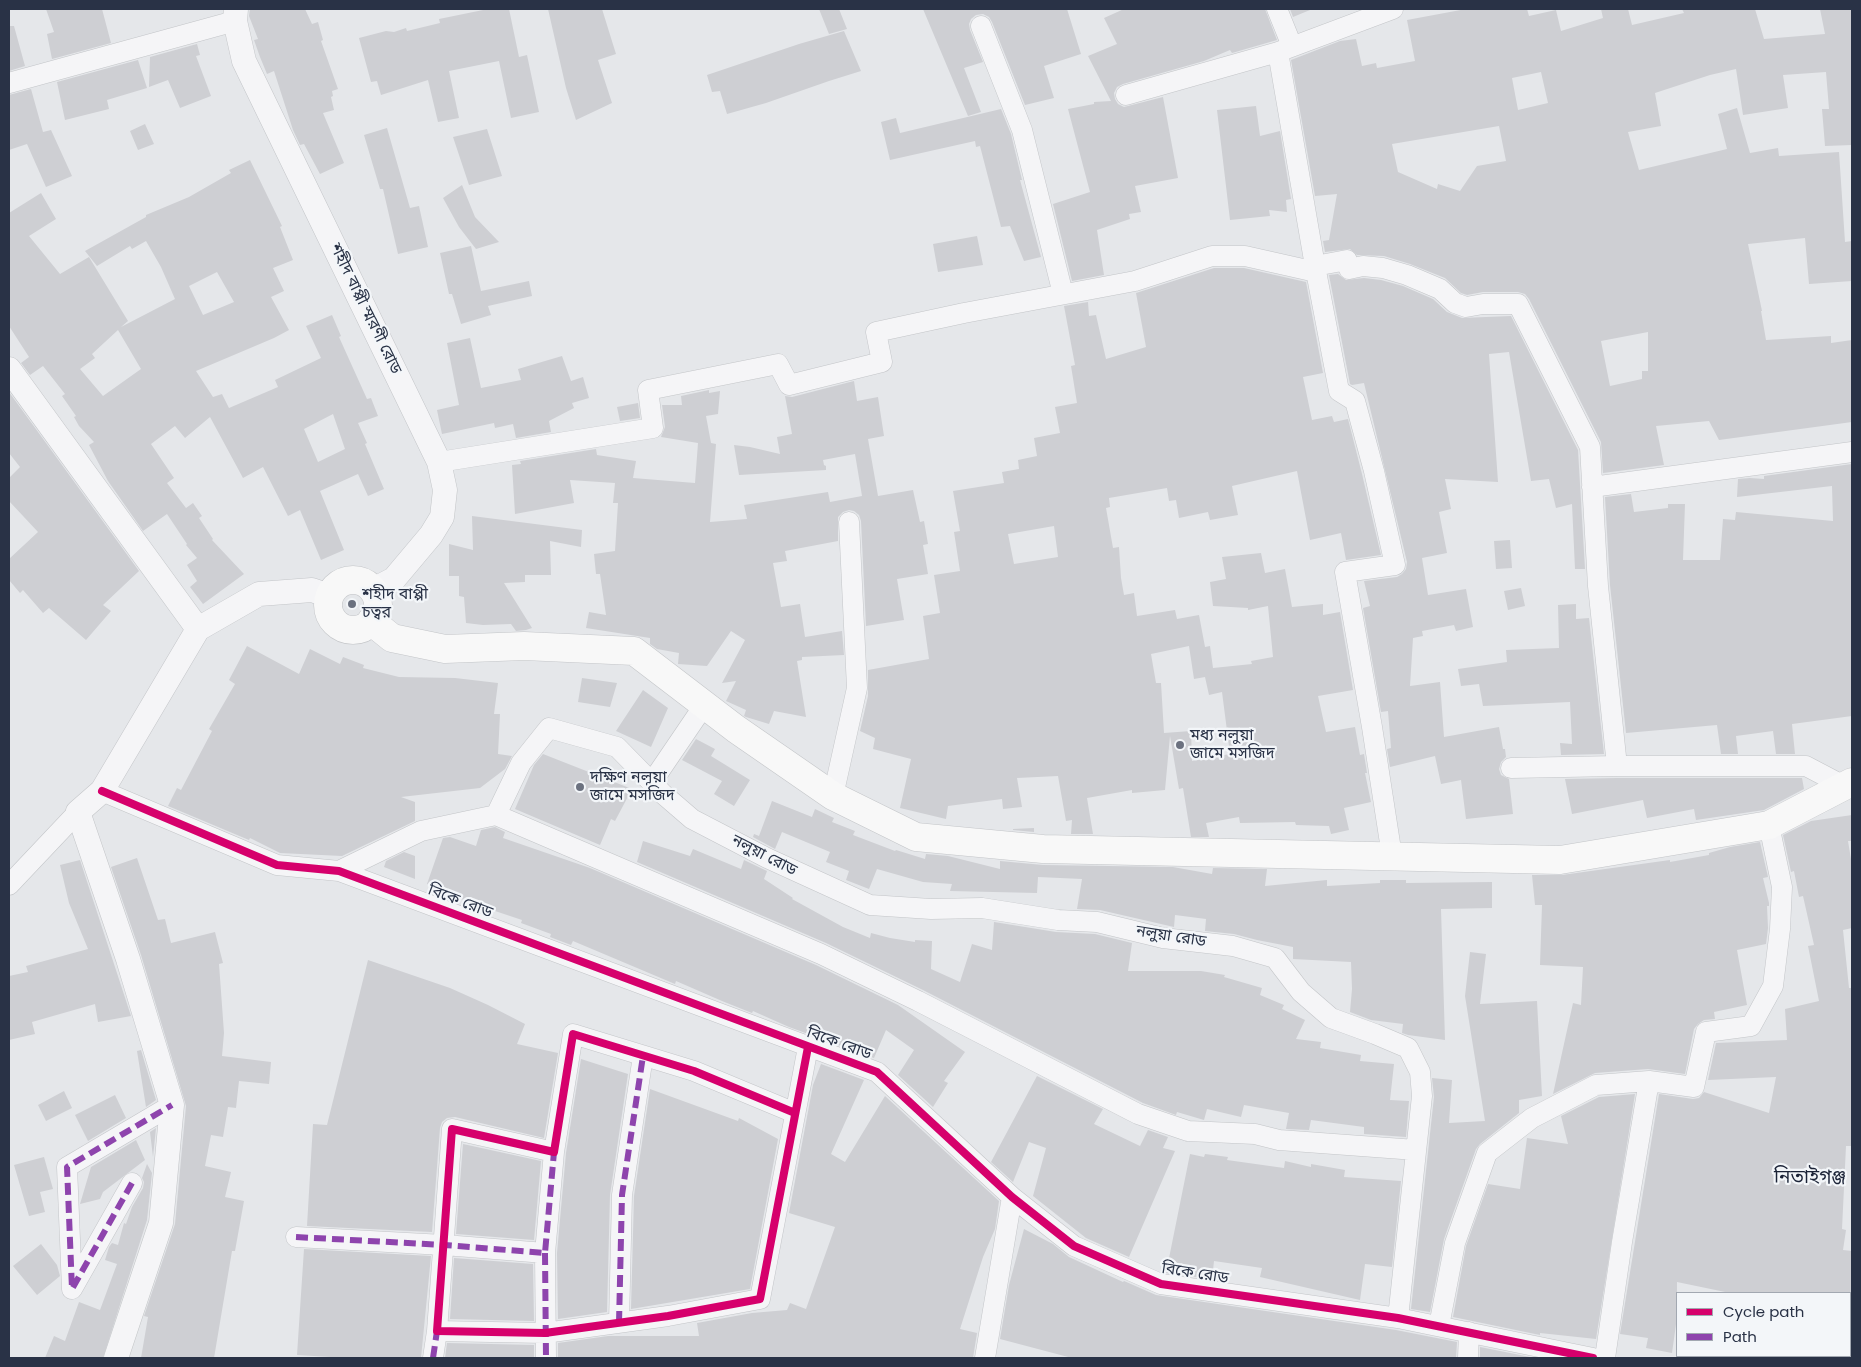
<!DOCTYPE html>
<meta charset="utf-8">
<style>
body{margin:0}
#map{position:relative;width:1861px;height:1367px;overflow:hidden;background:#e5e7ea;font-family:Poppins,sans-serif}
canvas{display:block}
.frame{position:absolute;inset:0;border:10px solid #293246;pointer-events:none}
.legend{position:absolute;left:1676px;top:1292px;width:175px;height:65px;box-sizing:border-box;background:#f3f6f9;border:1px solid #a2a8b1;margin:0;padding:6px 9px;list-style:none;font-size:15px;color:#293246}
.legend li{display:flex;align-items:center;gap:10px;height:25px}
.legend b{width:25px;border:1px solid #a2a8b1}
</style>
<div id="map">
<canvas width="1861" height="1367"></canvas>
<div class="frame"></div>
<ul class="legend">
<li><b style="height:6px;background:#d6006c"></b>Cycle path</li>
<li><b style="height:6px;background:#8e44ad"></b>Path</li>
</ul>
</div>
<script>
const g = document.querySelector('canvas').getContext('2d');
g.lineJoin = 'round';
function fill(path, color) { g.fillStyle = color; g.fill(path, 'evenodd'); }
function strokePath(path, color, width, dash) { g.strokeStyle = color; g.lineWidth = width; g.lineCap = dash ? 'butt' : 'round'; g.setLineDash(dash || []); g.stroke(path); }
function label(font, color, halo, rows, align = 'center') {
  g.font = font + ' Poppins,"Noto Sans Bengali",sans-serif'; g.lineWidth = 4.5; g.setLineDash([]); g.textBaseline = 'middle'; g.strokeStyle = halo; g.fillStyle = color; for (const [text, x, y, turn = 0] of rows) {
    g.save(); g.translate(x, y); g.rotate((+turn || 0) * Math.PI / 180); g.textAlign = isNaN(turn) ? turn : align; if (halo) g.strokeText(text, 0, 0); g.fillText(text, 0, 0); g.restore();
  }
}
fill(new Path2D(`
 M46 9H102L111 43 52 59 47 34 54 32Z
 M250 9H305L312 24 318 22 323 40 321 41 338 89 332 91 333 96 331 97 334 110 323 113 344 163 320 174 304 144 300 145 293 130 274 71 267 74 260 57 254 40 258 39 249 16Z
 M488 9H509L519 57 527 55 539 112 511 118 499 61 449 71 459 118 438 122 428 80 381 95 377 81 371 82 359 38 386 31 394 32 406 28 407 31 440 23 439 19Z
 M548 9H602L616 54 598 60 612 103 576 120 566 88Z
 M819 9H839L847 29 829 34Z
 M923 9H1067L1081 54 1044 66 1054 98 1025 105 992 22 989 17 983 14 976 15 971 19 969 24 970 30 983 62 964 68 981 112 968 116Z
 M1124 9H1265L1277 40 1232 53 1230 50 1204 61 1123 84 1117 87 1114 93 1115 99 1118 104 1124 107 1163 97 1178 178 1135 186 1141 212 1129 214 1130 219 1097 230 1104 275 1072 281 1053 204 1090 192 1068 109 1094 104V102L1111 101 1088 56 1117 44 1104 18Z
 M1290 9H1309L1310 10 1293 17Z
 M1466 9H1527L1529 16 1556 10 1561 31 1603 18 1601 9H1628L1632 25 1684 13 1682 9H1755L1764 39 1825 34 1820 9H1852V145L1825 146 1822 109H1829L1826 72 1783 75 1788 108 1743 115 1736 69 1710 75 1655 93 1661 126 1628 132 1639 170 1727 149 1718 114 1737 108 1750 153 1778 148 1779 156 1839 152 1845 242 1852 241V281L1809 284 1805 238 1748 244 1762 311H1761L1766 340 1831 336V343L1852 340V422L1719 440 1709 421 1656 426 1664 465 1603 473 1601 442 1529 299 1525 294 1518 292H1483L1467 295 1461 293 1445 278 1410 264 1384 256 1357 255 1350 249 1325 252 1323 241 1329 240 1337 194 1315 196 1291 60 1340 41 1356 39 1362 66 1376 63 1377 68 1415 61 1407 20ZM1541 72 1548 103 1518 110 1512 78ZM1499 126 1506 161 1477 166 1460 191 1438 184 1437 189 1398 172 1392 144ZM1648 332V371H1642V379L1610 386 1601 341Z
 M9 26H14L25 66 9 71Z
 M844 31 861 71 829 81 766 103 727 114 720 91 712 92 707 75 799 44Z
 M197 44 200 55 196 56 211 96 180 108 168 80 149 87 150 57Z
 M138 60 147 88 107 100 109 109 65 120 57 82Z
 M31 89 43 132 51 130 72 176 46 187 27 144 9 150V95Z
 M1256 106 1260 136 1280 131 1291 199 1286 200 1287 212 1269 210 1270 216 1230 220 1217 110Z
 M1001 109 1011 134 1022 180H1020L1041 257 1024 261 1010 226 1001 227 980 146 976 147 975 141 890 160 881 122 896 118 900 133Z
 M145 124 154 144 138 150 130 131Z
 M387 128 410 208 419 206 428 247 398 254 383 189H380L364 135Z
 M487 129 502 176 469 185 453 137Z
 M250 160 282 226 280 227 293 260 273 268 284 291 271 297 289 330 274 338 196 371 213 397 222 394 229 408 278 387 275 380 321 358 306 326 332 315 341 336 339 337 367 399 371 398 378 416 358 423 367 443 365 444 384 489 368 496 358 474 320 491 344 550 321 560 300 510 288 516 263 467 243 478 210 417 185 438 175 426 151 444 174 478 167 483 186 508 193 503 202 516 199 518 213 539 212 540 244 574 203 604 190 587 197 581 187 565 197 558 186 545 187 544 167 514 143 531 108 481 89 445 94 442 79 426 74 417 76 416 62 396 65 394 43 366 30 375 21 363 29 357 9 326V213L41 193 56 219 29 236 60 274 89 257 128 321 121 327 175 299 161 267 146 241 132 249 130 246 97 266 85 251 146 217V215L189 197 231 173 229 170ZM217 272 234 302 203 315 189 286ZM118 330 141 369 103 396 80 369 95 358 92 354ZM333 414 345 449 318 462 304 429Z
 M462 185 475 217 499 242 476 249 459 227 443 198Z
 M977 236 983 265 938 272 933 244Z
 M471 246 481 291 529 281 532 296 488 306 491 315 461 324 452 294H449L440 253Z
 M1214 268H1244L1306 282 1323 373 1303 377 1312 420 1332 416 1334 422 1348 419 1362 474 1381 555 1346 560 1341 533 1310 540 1297 471 1232 486 1238 515 1210 520 1208 512 1179 518 1176 500 1169 501 1167 488 1109 498 1110 507 1106 508 1113 548 1119 547 1121 578 1124 595 1134 593 1137 616 1175 610 1177 619 1199 615 1205 647 1210 646 1213 668 1252 664 1251 661 1273 657 1268 606 1248 610V608L1213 606 1210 582 1226 579 1222 557 1261 553 1265 573 1285 569 1292 607 1323 604V615L1340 612 1353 690 1318 696 1326 732 1355 727 1360 755 1364 754 1367 773H1365L1371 802 1344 808 1349 830 1331 834 1329 826 1296 825 1295 822 1240 823 1239 817 1206 823 1209 837H1191L1183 788 1179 789 1170 736 1165 790 1132 793V790L1087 798 1093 834H1071L1072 820 1066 821 1058 776 1017 778 1022 807 1003 809 1002 799 948 806 946 819 900 808 911 759 873 749 875 738 860 731 868 696V670L929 659 923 616 940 613 934 575 960 571 954 532 960 531 953 491 1004 483 1002 472 1019 469 1018 460 1037 456 1034 438 1060 433 1055 407 1077 403 1071 366 1075 365 1064 306 1088 302 1089 316 1096 315 1106 359 1146 347 1136 293ZM1054 526 1058 557 1014 564 1008 534ZM1189 646 1194 679 1205 677 1209 695 1222 692 1230 754 1192 761 1191 731 1164 733 1161 683H1156L1151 654Z
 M1338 274 1346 280 1364 278 1381 280 1403 286 1433 299 1447 312 1462 318 1511 316 1578 450 1585 569H1575L1572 504 1556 508 1549 479 1531 481 1509 352 1489 354 1498 482 1445 479 1451 509 1439 512 1447 553 1422 558 1428 595 1466 589 1473 627 1456 631 1454 625 1422 631 1423 636 1413 638 1410 686 1440 682 1444 737 1499 727 1503 749H1505L1506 757 1501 762 1499 769 1501 775 1509 779 1513 814 1466 819 1461 780 1441 784 1435 756 1390 767 1387 749 1391 748 1388 711 1381 712 1363 608 1370 606 1364 581 1397 577 1402 574 1406 569 1407 562 1364 383 1352 385 1350 384 1329 275Z
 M470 338 481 388 521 380 518 369 562 356 571 381 583 377 589 398 572 403 574 408 549 421 551 432 516 438 513 424 495 428 494 423 442 434 437 410 459 405 447 343Z
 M854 381 857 401 878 397 884 436 868 439 878 496 913 490 920 522 924 521 928 544 923 545 928 574 897 579 904 620 866 626 861 521 859 515 854 511 849 510 843 512 838 517V541L785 551 787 561 773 563 781 607 800 604 805 637 842 631 844 655 802 657V660L797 661 806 717 774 711 769 724 746 717 744 716 746 710 726 701 736 681 722 683 745 640 731 631 707 666 678 664 679 653 657 649 650 644V638L586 628 589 612 606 615 600 574H596L594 554 615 551 618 503H613L615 483 570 480 574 503 515 514 512 465 521 464 520 461 596 449 597 455 636 461 633 478 695 483 698 443 661 437 665 427 662 405H682L681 396 709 390V393L720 391 718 414 706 416 711 443 716 444 710 522 747 519 744 505 828 492 830 502 862 496 855 454 823 460 824 465 826 466V470L739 475 734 445 750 447 780 454 777 437 792 434 785 396 792 397Z
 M9 392 139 571 103 605 111 611 86 640 49 608 43 613 23 590 20 593 9 580V559L38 532 9 501V478L20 467 9 453Z
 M638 403 640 418 620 421 617 407Z
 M1852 464V716L1792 724 1795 754H1776L1773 731 1736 736 1738 754H1721L1717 725 1626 733 1610 585 1605 497 1631 494 1634 512 1668 508V504H1685L1683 560H1720L1723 519 1735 520 1736 512 1833 521 1832 486 1737 497 1738 479 1750 478 1764 479V476Z
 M472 516 582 530 581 547 550 541 551 575H525V582L504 583 532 628 526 630 516 631 511 624 483 625 466 623 464 597 459 596V576H449V544L473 550Z
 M1510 540 1512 568 1496 569 1494 541Z
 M1521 588 1525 606 1508 610 1504 591Z
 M1576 604V619L1589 618 1604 754 1561 755 1560 743 1572 744 1570 702 1483 706 1479 684 1461 686 1458 669 1507 662 1506 650 1559 648 1558 605Z
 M247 646 299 674 310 649 340 664 343 657 364 665 363 668 399 677 455 678 498 683 494 714H500L498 754 512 756 505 769 480 788 401 797 415 802V821L342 856 280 853 250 838 249 840 168 806 177 788 181 790 212 731 209 729 235 684 229 680Z
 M582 678 617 683 610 707 578 702Z
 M643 690 668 708 651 747 616 731Z
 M696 739 715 749 711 756 750 780 734 806 714 794 722 781 682 760Z
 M543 754 632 789 615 821 611 819 600 845 515 809 534 765Z
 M1617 778H1802L1804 789 1764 810 1696 820 1694 809 1647 818 1643 800 1572 814 1565 779Z
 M772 801 812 817 815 809 834 818 832 822 855 831 853 835 895 851 896 850 925 859 926 854 948 856 1000 869V861L1043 865 1173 867 1212 874 1213 868 1267 869 1265 886 1327 880V886L1380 883V880H1406V883L1492 882V908L1441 909 1445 1040 1408 1035 1402 1033 1403 1024 1371 1020 1350 1012 1352 989 1351 962 1293 959V947L1257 940 1234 934 1205 931 1206 919 1175 915 1174 927 1100 910 1077 909 1082 879 1038 877 1037 893 950 891 952 884 923 882 877 869 869 889 846 880 849 871 826 862 830 852 782 832 775 849 753 837 754 834 759 836Z
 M1852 815V841H1848L1852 865V928L1843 930 1849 988H1852V1146H1846L1842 1229 1846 1230 1843 1250 1852 1251V1293H1730L1677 1282V1317L1672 1353 1646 1348 1648 1338 1620 1334 1659 1094 1693 1099 1699 1098 1704 1092 1769 1113 1776 1077 1708 1080 1716 1043 1787 1040 1785 1009 1819 1001 1808 946 1814 945 1803 896 1799 897 1794 871 1791 872 1783 835 1811 821Z
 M495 827 505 832 503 838 590 868 816 965 898 1005 965 1052 944 1081 948 1083 933 1107 898 1075 914 1050 886 1030 874 1058 789 1027 753 1011 752 1013 722 1001 676 981 675 984 573 941 571 945 550 937 551 934 521 923 522 920 489 909 490 907 461 899V896L427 884 443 838 450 837 476 846 481 830Z
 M1034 828V832L1013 830V829Z
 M643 841 690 856 693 849 741 869 744 860 767 871 764 879 793 898 792 899 843 927 870 938 871 933 890 938 915 942V940L932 941 931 969 960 982 972 944 992 950 994 922 1056 932 1095 934 1132 943 1128 971H1201L1225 975 1224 977 1262 988 1260 995 1284 1005 1282 1009 1305 1020 1296 1039 1321 1042 1320 1048 1361 1055 1360 1061 1394 1064 1390 1100 1409 1101 1406 1137 1364 1134V1127L1311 1120 1309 1130 1286 1129 1289 1113 1244 1105 1241 1117 1207 1109 1204 1120 1177 1112 1176 1115 1143 1103 923 990 826 943 637 862Z
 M1760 842 1768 877 1763 878 1769 903V906H1767L1768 928 1766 944 1737 950 1747 1005 1714 1012 1715 1019 1704 1020 1698 1024 1694 1029 1685 1074 1648 1069 1595 1073 1553 1094 1573 1003 1581 1005 1583 967 1540 965 1542 905H1535L1532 875H1562L1670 860V862L1709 855V853L1730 847Z
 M404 852 415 856V879L384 867 386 861Z
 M137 858 158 920 165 919 171 943 215 932 223 963 219 964 224 1033 222 1056 271 1062 269 1084 239 1081 236 1108 228 1107 223 1137 211 1135 205 1166 231 1172 225 1197 244 1201 235 1251H232L214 1358H141L148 1317 144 1316 175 1224 186 1106 141 955 111 867Z
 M80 860 131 1016 98 1022 95 1004 32 1022 35 1034 9 1040V976L28 972 26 966 88 949 69 903 60 865Z
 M1470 952 1486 954 1480 1004 1537 1001 1542 1096 1519 1100V1113L1480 1144 1476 1149 1444 1239 1430 1312 1411 1309 1434 1097 1432 1078 1452 1080 1449 1123 1485 1121 1465 996Z
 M368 960 450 988 488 1005 525 1024 517 1044 558 1053 544 1138 455 1117 447 1118 442 1122 440 1128 432 1232 307 1226 313 1124 327 1125Z
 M141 1050 156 1100 146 1107 137 1051Z
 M581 1059 628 1074 610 1195 607 1312 558 1319 557 1253 566 1153Z
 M821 1064 864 1080 831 1154 845 1162 885 1096 999 1201 995 1229 983 1257 960 1329 977 1333 973 1358H558V1343L608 1336H699L697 1323 752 1313 787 1310 790 1303 806 1309 835 1227 789 1213 813 1085Z
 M1037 1076 1103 1109 1094 1124 1140 1146 1148 1130 1168 1137 1163 1148 1175 1151 1129 1257 1086 1238 1033 1196 1046 1148 1029 1142 1013 1182 991 1162Z
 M650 1089 738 1121 739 1118 778 1139 750 1289 631 1309 634 1196Z
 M64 1091 72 1108 46 1121 38 1105Z
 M1635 1094 1596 1339 1540 1333V1335L1453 1317 1466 1246 1488 1184 1520 1189 1527 1138 1568 1144 1561 1116 1599 1097Z
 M115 1095 126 1118 88 1141 75 1115Z
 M156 1128 153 1157 150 1132Z
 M136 1140 145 1160 103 1192 100 1199 80 1204 91 1167Z
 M463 1144 541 1161 534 1240 456 1234Z
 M1190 1154 1204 1157 1205 1154 1228 1157 1227 1160 1284 1168 1285 1161 1311 1167V1164L1345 1170 1344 1177 1401 1181 1392 1267 1365 1264 1360 1300 1260 1277 1262 1268 1214 1261 1212 1279 1166 1273Z
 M44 1157 53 1189 40 1192 45 1212 29 1216 14 1165Z
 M147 1164 152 1173 147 1220 103 1358H45L54 1336 65 1341 79 1302 100 1310 117 1264 105 1260 109 1247 112 1243 118 1245 124 1223 126 1224 132 1207 143 1188 144 1182 142 1178Z
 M1024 1229 1053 1244 1069 1257 1123 1282 1124 1281 1156 1295 1396 1330 1457 1342 1456 1358H1072L1000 1339 1009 1285Z
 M41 1244 57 1265 60 1276 37 1295 13 1266Z
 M304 1249 431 1256 421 1358H347L297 1355Z
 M454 1258 533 1264 534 1321 450 1319Z
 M447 1343 534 1345V1358H445Z
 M1480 1347 1535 1358H1480Z`), '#cecfd3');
const minor = new Path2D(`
 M1277 9 1292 46
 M981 26 1022 130 1063 294
 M1278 52 1315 266 1339 391 1355 401 1374 471 1395 565 1345 572 1372 727 1392 856
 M9 83 235 21
 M1126 95 1278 52 1393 9
 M1315 266 1347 260 1349 269 1363 266 1383 268 1407 275 1440 289 1455 303 1466 307 1483 304H1518L1590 447 1598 586 1617 766
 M439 462 653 428 648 390 778 364 789 385 882 362 876 332 964 313 1135 281 1212 256H1245L1316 272
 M1592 487 1852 452
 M1511 768 1617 766H1806L1844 786
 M652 782 705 704
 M102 791 277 865 339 871 877 1072 1012 1197 1074 1246 1161 1284 1398 1318 1593 1358
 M833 796 857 688 849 522
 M496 815 821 954 918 1001 1138 1114 1188 1131 1255 1134 1279 1140 1416 1150
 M339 871 421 831 496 815 521 763 549 728 617 747 663 794 692 819 767 858 870 905 931 909 982 908 1058 920 1097 922 1163 938 1233 946 1275 958 1301 992 1331 1018 1375 1034 1408 1048 1420 1072 1422 1096 1398 1318
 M9 885 78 812
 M795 1113 694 1071 573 1034 554 1152 452 1129 437 1331 545 1333 668 1316 760 1299 808 1047
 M132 1183 72 1289 67 1167 172 1105
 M296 1237 444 1245 545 1253 554 1152
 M545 1253 546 1358
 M619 1323 622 1195 643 1056
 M1439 1326 1455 1243 1487 1153 1532 1118 1596 1085 1649 1081
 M433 1358 437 1331
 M985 1358 1012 1197
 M1468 1358 1469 1332
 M1605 1358 1622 1242 1649 1081 1694 1087 1706 1032 1751 1026 1773 986 1780 929 1782 887 1769 825`);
const tertiary = new Path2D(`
 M236 9 235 21 244 61 439 462 445 490 442 517 431 535 394 579 373 590
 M9 369 198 629
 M116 1358 161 1223 172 1105 128 959 78 812 102 791 198 629 259 594 312 590 329 596`);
const secondary = new Path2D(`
 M328 605a25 25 0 1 1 50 0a25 25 0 1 1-50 0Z
 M371 621 392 638 445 649 524 646 634 651 736 729 833 796 916 837 1043 849 1560 860 1769 825 1852 782`);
strokePath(minor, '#c3c5c8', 21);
strokePath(tertiary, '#c3c5c8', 25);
strokePath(secondary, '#c3c5c8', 29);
strokePath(minor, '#f5f5f7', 20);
strokePath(tertiary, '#f5f5f7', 24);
strokePath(secondary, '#f8f8f8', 28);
strokePath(new Path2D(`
 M132 1183 72 1289 67 1167 172 1105
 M296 1237 444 1245 545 1253 554 1152
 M545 1253 546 1358
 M619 1323 622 1195 643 1056
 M433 1358 437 1331`), '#8e44ad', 6, [12, 6]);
strokePath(new Path2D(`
 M102 791 277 865 339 871 877 1072 1012 1197 1074 1246 1161 1284 1398 1318 1593 1358
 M795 1113 694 1071 573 1034 554 1152 452 1129 437 1331 545 1333 668 1316 760 1299 808 1047`), '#d6006c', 8);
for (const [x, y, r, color] of [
 [352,604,5,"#6b717f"],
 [1180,745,5,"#6b717f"],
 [580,787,5,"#6b717f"]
]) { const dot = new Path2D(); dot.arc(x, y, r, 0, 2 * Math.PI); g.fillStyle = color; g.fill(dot); strokePath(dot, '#f3f6f9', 2); }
label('16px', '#293246', '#f3f6f9', [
 ["শহীদ বাপ্পী স্মরণী রোড",365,309,64],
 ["নলুয়া রোড",764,856,27],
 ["বিকে রোড",460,902,21],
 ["নলুয়া রোড",1171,937,9],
 ["বিকে রোড",839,1044,20],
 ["বিকে রোড",1195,1274,9]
]);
label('16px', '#293246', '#f3f6f9', [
 ["শহীদ বাপ্পী",362,595],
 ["চত্বর",362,613],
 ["মধ্য নলুয়া",1190,736],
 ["জামে মসজিদ",1190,754],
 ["দক্ষিণ নলুয়া",590,778],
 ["জামে মসজিদ",590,796]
], 'left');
label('19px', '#1b2337', '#f3f6f9', [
 ["নিতাইগঞ্জ",1810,1178]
]);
</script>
